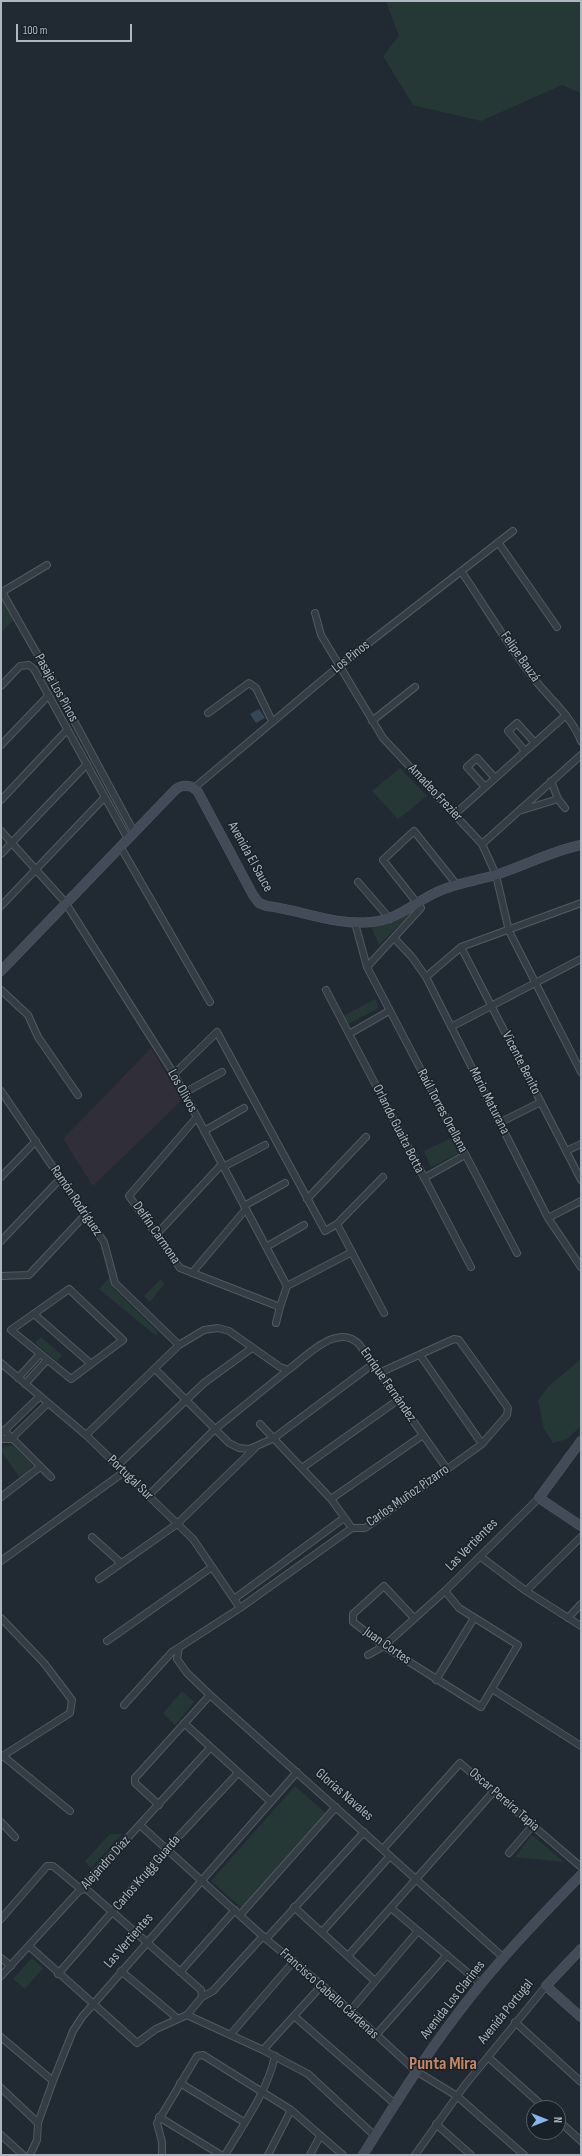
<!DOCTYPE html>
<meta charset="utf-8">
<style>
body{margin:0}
#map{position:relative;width:582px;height:2156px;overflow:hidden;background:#212a33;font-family:"Sofia Sans Condensed",sans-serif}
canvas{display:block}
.frame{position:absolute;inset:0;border:2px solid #aeb7c1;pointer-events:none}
.north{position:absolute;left:526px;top:2100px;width:40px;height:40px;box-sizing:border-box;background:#192128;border:1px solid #555d65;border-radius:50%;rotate:90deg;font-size:11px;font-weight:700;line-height:16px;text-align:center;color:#aeb7c1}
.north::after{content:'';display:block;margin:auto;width:14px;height:18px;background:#87b6ec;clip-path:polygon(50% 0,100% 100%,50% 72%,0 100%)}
.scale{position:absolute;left:16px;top:24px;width:116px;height:18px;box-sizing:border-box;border:2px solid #aeb7c1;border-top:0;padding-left:5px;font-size:12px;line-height:14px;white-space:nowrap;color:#aeb7c1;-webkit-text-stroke:3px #192128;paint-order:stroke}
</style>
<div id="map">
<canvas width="582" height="2156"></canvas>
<div class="frame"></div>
<div class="north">N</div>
<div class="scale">100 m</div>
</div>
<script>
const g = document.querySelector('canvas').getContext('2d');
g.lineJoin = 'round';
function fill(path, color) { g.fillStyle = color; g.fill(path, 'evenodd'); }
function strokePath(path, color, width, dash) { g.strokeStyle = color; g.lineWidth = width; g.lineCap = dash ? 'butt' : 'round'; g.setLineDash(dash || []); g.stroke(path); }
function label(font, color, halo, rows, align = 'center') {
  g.font = font + ' "Sofia Sans Condensed",sans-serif'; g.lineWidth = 3; g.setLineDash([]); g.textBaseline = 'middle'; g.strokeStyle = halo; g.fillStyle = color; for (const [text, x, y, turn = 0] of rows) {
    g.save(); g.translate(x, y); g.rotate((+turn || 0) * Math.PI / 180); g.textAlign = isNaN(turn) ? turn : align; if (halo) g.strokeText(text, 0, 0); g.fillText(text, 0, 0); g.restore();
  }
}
fill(new Path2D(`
 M151 1048 182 1100 93 1186 63 1139Z`), '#2f2e39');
fill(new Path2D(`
 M386 1H581V93L562 85 481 121 413 105 383 56 399 36Z
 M1 597 15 619 1 632Z
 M400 768 427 796 398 819 372 791Z
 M413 911 379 945 371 926C389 925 399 921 413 911Z
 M375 999 378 1005 377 1009 348 1024 343 1016Z
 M451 1138 459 1153 431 1167 424 1151Z
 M109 1278 113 1288 158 1332 156 1336 99 1289Z
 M161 1279 164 1284 150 1302 144 1296Z
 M41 1337 62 1355 57 1361 35 1343Z
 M581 1359V1426L567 1439 553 1443 544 1429 538 1400 549 1386Z
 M12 1445 33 1466 20 1478 1 1451V1448Z
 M182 1691 194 1702 175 1725 163 1713Z
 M295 1786 327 1814 243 1909 211 1881Z
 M110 1834H122L91 1868 85 1861Z
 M532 1835 564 1862 515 1857Z
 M32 1958 43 1968 25 1989 13 1979Z`), '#263836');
fill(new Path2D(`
 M259 709 265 718 256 723 250 714Z`), '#364759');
const street = new Path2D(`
 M498 542 557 627
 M47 565 2 592 52 680 134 832
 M461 571C485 606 509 647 535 680 551 700 572 717 581 741
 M315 613 321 635 383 738 482 844 496 875 509 931 581 1072
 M1 686 20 666 29 665 34 669 128 839
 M208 713 249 683 256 688 272 721
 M372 721 415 687
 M1 745 48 696
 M525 751 508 731 517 723 535 743
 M551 781 558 799 565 808
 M485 787 467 767 477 758 495 778
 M194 788 339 666 513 531
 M1 800 67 730
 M519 811 558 799
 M455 814 566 715
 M1 831 65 902 174 1074 287 1286
 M482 844 581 755
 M120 846 210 1002
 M1 854 87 764
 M358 882 390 919
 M1 906 104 798
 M355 923 367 967 517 1253
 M394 938 412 957 426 977 548 1218 581 1267
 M461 947 581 1180
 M367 967 421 908 383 860 414 831 457 885
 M426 977 461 947 581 903
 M1 990 28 1015 38 1037 78 1095
 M326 990 471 1267
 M451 1027 581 959
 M349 1034 389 1011
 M174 1074 217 1032 325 1231 337 1224 383 1177
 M1 1091 104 1242 115 1283 179 1345
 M184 1093 222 1072
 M197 1117 129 1196 180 1268 280 1307 287 1286
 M499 1123 541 1102
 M204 1131 244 1108
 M566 1151 581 1144
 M223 1167 265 1145
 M1 1177 36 1141
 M424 1178 465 1155
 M307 1199 366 1137
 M244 1206 285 1183
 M548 1218 581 1201
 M337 1224 384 1313
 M156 1235 222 1164
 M1 1241 61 1178
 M266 1247 304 1225
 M192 1273 246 1209
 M1 1276 29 1275 86 1214
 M287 1286 352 1252
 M69 1289 123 1340 71 1379 11 1330Z
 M34 1314 90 1363
 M276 1323 280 1307
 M420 1355 482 1444
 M1 1363 86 1435 193 1539 240 1608
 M155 1369 229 1443 239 1448 250 1449 274 1438 373 1364
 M18 1378 40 1354
 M25 1384 47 1360
 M260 1424 331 1499 352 1528
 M4 1430 51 1477
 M2 1433 40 1396
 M86 1435 179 1345 204 1330 218 1328 229 1331 280 1367 288 1370C306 1357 337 1322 359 1344L447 1469
 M1 1439H11L48 1403
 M117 1466 204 1383 252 1348
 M302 1468 398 1400
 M148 1496 214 1430 288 1370
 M1 1497 40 1467
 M331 1499 423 1435
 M92 1537 121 1563
 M481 1557 526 1591 581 1626
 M1 1561 124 1472
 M99 1579 177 1524 255 1448
 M526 1591 581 1537
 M234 1599 344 1518
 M1 1618 44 1663 72 1700 70 1713 1 1757
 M414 1618 384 1586 353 1614V1622L384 1646 481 1707 518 1645 459 1608 445 1591
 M568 1618 581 1604
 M107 1641 212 1567
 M179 1648 177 1659 187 1673 210 1695 504 1958
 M368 1655 384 1646 445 1591 539 1498
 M436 1680 474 1618
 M492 1689 581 1746
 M124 1705 172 1652 240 1608 352 1528H365L482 1444 507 1415 508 1408 459 1340 454 1339 379 1373
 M184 1723 271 1802
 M3 1756 70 1811
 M159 1805 135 1783V1778L210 1695
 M1 1822 15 1837
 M140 1825 266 1939 322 1985 416 2071 457 2096 524 2155
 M383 1849 460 1763 581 1867
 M509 1853 533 1825
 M84 1887 201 1990 202 1997
 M294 1907 375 1981
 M391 1908 481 1984
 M240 1915 336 1807
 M1 1919 47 1866H53L82 1890
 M322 1932 390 1856
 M266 1939 364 1832
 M30 1947 137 2043 156 2029 187 2015 202 1997 213 1991 263 1936
 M348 1956 494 1791
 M1 1958 11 1966
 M121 1971 177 2018
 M180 1972 235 1910
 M58 1974 167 1849 238 1773
 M1 1976 210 1748
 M350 2011 418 1931
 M187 2015 263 2050 308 2074 375 2136
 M294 2016 395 2104
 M515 2022 581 2082
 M231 2034 294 1961
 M376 2035 447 1955
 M1 2037 53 2081
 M263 2050 322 1985
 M488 2057 545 2108
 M180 2083 244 2122
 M1 2088 38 2123
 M159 2117 221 2155
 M558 2120 581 2141
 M436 2124 471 2155
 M1 2135 23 2155
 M30 2155 37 2140 38 2123 53 2081 73 2031 82 2017 297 1772
 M162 2155V2142L157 2123 197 2056 203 2055 291 2110 343 2155
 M225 2155C244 2123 267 2092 275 2056
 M268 2155 291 2110
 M310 2155 320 2136
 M415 2155 465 2085 546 1986`);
const secondary = new Path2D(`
 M1 971 176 789C184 784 192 785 198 792L253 895 259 903 267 906C301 910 337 926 371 922 400 919 413 903 437 892 455 883 476 881 495 875 524 866 551 851 581 845
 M581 1441 539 1498 581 1526
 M581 1949 546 1986 581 2017
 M363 2155C393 2107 423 2059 458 2013 495 1964 538 1919 581 1875`);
strokePath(street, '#515a62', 8);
strokePath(secondary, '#515a62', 10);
strokePath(street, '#343c44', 6);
strokePath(secondary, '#424b57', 9);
label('14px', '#aeb7c1', '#192128', [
 ["Los Pinos",351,657,-38],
 ["Felipe Bauzá",520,657,55],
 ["Pasaje Los Pinos",56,688,61],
 ["Amadeo Frezier",435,793,47],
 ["Avenida El Sauce",250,857,61],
 ["Vicente Benito",521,1063,63],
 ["Los Olivos",182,1091,61],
 ["Mario Maturana",489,1101,63],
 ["Raúl Torres Orellana",442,1111,62],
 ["Orlando Guaita Botta",398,1129,63],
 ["Ramón Rodríguez",76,1201,56],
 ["Delfín Carmona",156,1233,55],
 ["Enrique Fernández",388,1385,55],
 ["Portugal Sur",130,1478,44],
 ["Carlos Muñoz Pizarro",408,1496,-35],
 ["Las Vertientes",472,1545,-45],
 ["Juan Cortes",387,1646,35],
 ["Glorias Navales",344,1795,41],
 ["Oscar Pereira Tapia",504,1800,41],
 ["Alejandro Díaz",106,1863,-48],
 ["Carlos Krugg Guarda",147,1873,-49],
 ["Las Vertientes",129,1941,-49],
 ["Francisco Cabello Cárdenas",329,1994,42],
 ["Avenida Los Clarines",453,2000,-52],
 ["Avenida Portugal",506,2012,-51]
]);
label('bold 18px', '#c78762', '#192128', [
 ["Punta Mira",443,2064]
]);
</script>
